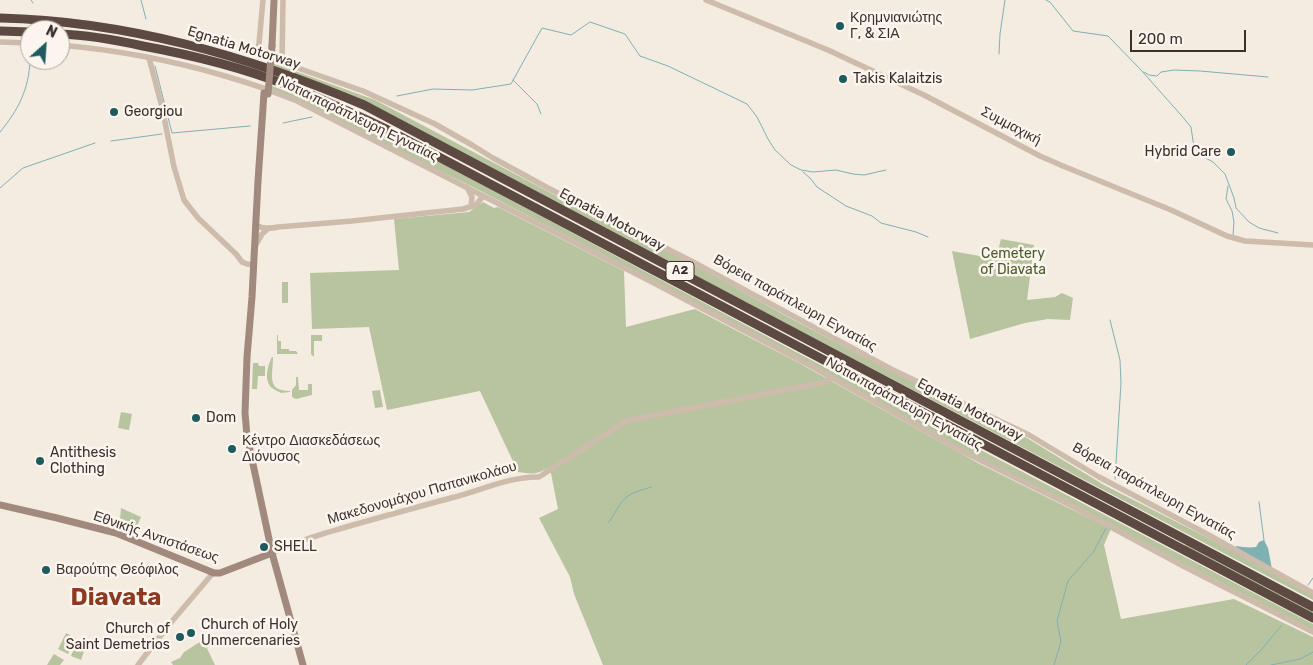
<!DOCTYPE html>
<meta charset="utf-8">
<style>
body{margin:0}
#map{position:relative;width:1313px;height:665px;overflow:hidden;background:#f4ebe1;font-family:Rubik,sans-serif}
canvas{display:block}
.north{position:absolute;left:20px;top:20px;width:50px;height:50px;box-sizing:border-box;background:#fbf5ee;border:1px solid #aea6a0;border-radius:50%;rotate:26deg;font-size:14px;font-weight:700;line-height:20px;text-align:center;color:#3b302b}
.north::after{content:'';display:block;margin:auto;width:18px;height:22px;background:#1f5a5e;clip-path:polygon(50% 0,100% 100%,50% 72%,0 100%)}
.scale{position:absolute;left:1130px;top:30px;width:116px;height:22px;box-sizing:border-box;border:2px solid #3b302b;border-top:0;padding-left:6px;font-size:15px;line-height:18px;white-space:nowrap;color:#3b302b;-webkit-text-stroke:4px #fbf5ee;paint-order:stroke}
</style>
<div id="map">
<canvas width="1313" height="665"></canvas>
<div class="north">N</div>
<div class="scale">200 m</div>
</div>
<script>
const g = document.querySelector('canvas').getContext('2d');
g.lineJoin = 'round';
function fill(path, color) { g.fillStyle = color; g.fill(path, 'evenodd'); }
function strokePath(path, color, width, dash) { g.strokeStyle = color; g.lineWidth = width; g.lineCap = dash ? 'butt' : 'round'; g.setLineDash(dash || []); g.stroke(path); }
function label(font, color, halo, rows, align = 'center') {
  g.font = font + ' Rubik,sans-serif'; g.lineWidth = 5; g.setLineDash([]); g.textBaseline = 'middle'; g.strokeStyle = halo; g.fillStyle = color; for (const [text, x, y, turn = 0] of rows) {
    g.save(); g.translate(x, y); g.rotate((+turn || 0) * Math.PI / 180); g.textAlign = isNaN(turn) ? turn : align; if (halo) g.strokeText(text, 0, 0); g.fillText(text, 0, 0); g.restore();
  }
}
fill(new Path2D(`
 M273 63 375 100 568 202 683 259 790 318 894 373 1022 435 1104 485 1220 544 1313 594V600L791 326 372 105 273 67Z
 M272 86 341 112 419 151 933 425 1313 624V630L973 455 711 311 473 187 272 90Z
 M483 202 494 208 498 207 624 271 626 327 695 309 799 363 978 463 1111 529 1104 545 1121 619 1234 599 1313 637V665H603L574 594 570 577 539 518 558 509 551 473 548 468C536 475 532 474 518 472L480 391 387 410 369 327 312 329 310 273 399 270 394 219 469 212Z
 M1001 239 1034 245 1027 300 1055 297 1062 293 1073 298 1070 320 1048 319 1025 323 970 339 952 251 996 259Z
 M282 282H288V303H282Z
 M277 335H278V341H281V349H289V351H296L298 354H277Z
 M311 335H322V341H314V357L311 354Z
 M272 357H273C273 376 266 391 290 391V392L281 393C278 391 272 389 270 386 264 378 268 365 272 357Z
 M253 363H258L259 366H265V376H258L257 389H252Z
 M296 377H298L299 390H308V384H312V395L296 399 292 397V390L296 385Z
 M380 390 383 407 375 408 372 391Z
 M121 412 132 414 129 430 118 428Z
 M121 508 141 517 132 538 119 532Z
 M1186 545 1313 612V614L1185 547Z
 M66 633 76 638 68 654 58 649Z
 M78 640 87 643 81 660 71 656Z
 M203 640 215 665H173L171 662 180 658 184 652Z
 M54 654 64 660 60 665H47Z`), '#b8c4a0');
fill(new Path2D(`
 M1264 540 1268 548 1272 569 1236 547V546C1242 547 1250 548 1256 547L1259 542Z`), '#7fb0b2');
strokePath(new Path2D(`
 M31 0 33 3
 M141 0 146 19
 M1046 0 1050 2 1073 31 1108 36 1141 70 1181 115 1191 127 1193 141 1198 154 1213 162 1225 174 1234 198 1236 208 1249 222 1259 228 1278 233
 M999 54 1000 34 1005 0
 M155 66 172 133 250 126
 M1144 72 1149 75 1157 76 1161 72 1174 70 1200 71 1268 77
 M513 80 537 104 541 114
 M397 96 433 89 472 90 511 84 542 28 571 35 590 22 625 34 640 56 668 66 747 104 757 117 768 139 775 150 791 165 801 170 813 172 836 170 853 174 864 175 886 170
 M283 123 312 117
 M0 132C18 110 29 90 30 60
 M111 141 162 134
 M803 172 811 179 817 187 846 206 872 216 881 223 916 232 928 237
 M1228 186 1226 199 1232 211 1234 222 1233 235
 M0 188 23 168 95 143
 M1110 320 1120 360 1121 383 1115 479
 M1259 502 1264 540
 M608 523C615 515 619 502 628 496 634 491 644 490 651 487
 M1308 585 1313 578
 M1054 665 1061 642 1057 621 1068 581 1094 551 1106 528
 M1246 665 1262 649 1281 626
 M1271 665 1300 659 1313 652`), '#7fb0b2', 1);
strokePath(new Path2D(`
 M263 0 258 54 363 91 435 124 472 145 493 158 548 188 693 262 891 369 1029 435 1099 477 1205 533 1313 593
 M706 0 828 50 924 95 1040 156 1063 166 1171 210 1227 236 1245 241 1313 245
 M0 42 30 43
 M60 45C116 50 171 60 225 76 249 83 273 91 297 101L654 283 813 367 962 451 1072 506 1185 567 1313 632
 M149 58 162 107 174 167 184 200 198 218 236 254 242 262 247 264 253 265
 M282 62 283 0
 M467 187 472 197 471 206
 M255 225C263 229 270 229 278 227L352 221 463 209 476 205 483 196
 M255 246 262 234 269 228
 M272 553C290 544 310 538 329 532 370 520 410 509 451 498 479 491 511 476 539 477L623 423 630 420 826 382 831 378
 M138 665 168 626 213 573`), '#cdbbac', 5.5);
strokePath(new Path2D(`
 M272 46 274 0
 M264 93 258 181 252 297 247 357 245 413 247 436 272 553 303 665
 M0 505 57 518 116 533 214 573H220L272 553`), '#a18a7d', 7);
strokePath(new Path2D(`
 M0 18C127 21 248 56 364 105L1313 607
 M0 31 30 32
 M60 34C88 35 116 40 143 46 192 55 240 67 287 85 320 98 352 113 384 128L1313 618`), '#5c4a42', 9);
strokePath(new Path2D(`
 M268 94 272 46`), '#a18a7d', 7);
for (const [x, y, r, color] of [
 [840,26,5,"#1f5a5e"],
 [843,79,5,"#1f5a5e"],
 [114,112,5,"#1f5a5e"],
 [1231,152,5,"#1f5a5e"],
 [196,418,5,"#1f5a5e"],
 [232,449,5,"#1f5a5e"],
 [40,461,5,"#1f5a5e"],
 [264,547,5,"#1f5a5e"],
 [46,570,5,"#1f5a5e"],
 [191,633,5,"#1f5a5e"],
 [180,637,5,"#1f5a5e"]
]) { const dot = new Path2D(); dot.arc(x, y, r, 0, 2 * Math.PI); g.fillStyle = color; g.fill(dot); strokePath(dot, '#fbf5ee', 2); }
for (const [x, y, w] of [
 [680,271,28]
]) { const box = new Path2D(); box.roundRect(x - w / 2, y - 9.5, w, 19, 4); g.fillStyle = '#fbf5ee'; g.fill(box); strokePath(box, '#3b302b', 1); }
label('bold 12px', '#3b302b', null, [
 ["Α2",680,271]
]);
label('14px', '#3b302b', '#fbf5ee', [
 ["Κρημνιανιώτης",850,18],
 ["Γ, & ΣΙΑ",850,34],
 ["Takis Kalaitzis",853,79],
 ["Georgiou",124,112],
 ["Hybrid Care",1221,152,"right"],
 ["Dom",206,418],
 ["Κέντρο Διασκεδάσεως",242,441],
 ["Διόνυσος",242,457],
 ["Antithesis",50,453],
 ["Clothing",50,469],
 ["SHELL",274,547],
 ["Βαρούτης Θεόφιλος",56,570],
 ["Church of Holy",201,625],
 ["Unmercenaries",201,641],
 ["Church of",170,629,"right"],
 ["Saint Demetrios",170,645,"right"]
], 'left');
label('14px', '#3b302b', '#fbf5ee', [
 ["Egnatia Motorway",244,48,17],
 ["Νότια παράπλευρη Εγνατίας",358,119,26],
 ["Συμμαχική",1011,126,28],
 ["Egnatia Motorway",612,220,28],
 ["Βόρεια παράπλευρη Εγνατίας",795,303,29],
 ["Νότια παράπλευρη Εγνατίας",904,404,29],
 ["Egnatia Motorway",970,410,28],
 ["Βόρεια παράπλευρη Εγνατίας",1154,491,29],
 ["Μακεδονομάχου Παπανικολάου",422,493,-16],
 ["Εθνικής Αντιστάσεως",156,537,19]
]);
label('14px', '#4a5a2e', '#fbf5ee', [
 ["Cemetery",1013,254],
 ["of Diavata",1013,270]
]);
label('bold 24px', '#8c3b22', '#fbf5ee', [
 ["Diavata",116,598]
]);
</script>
